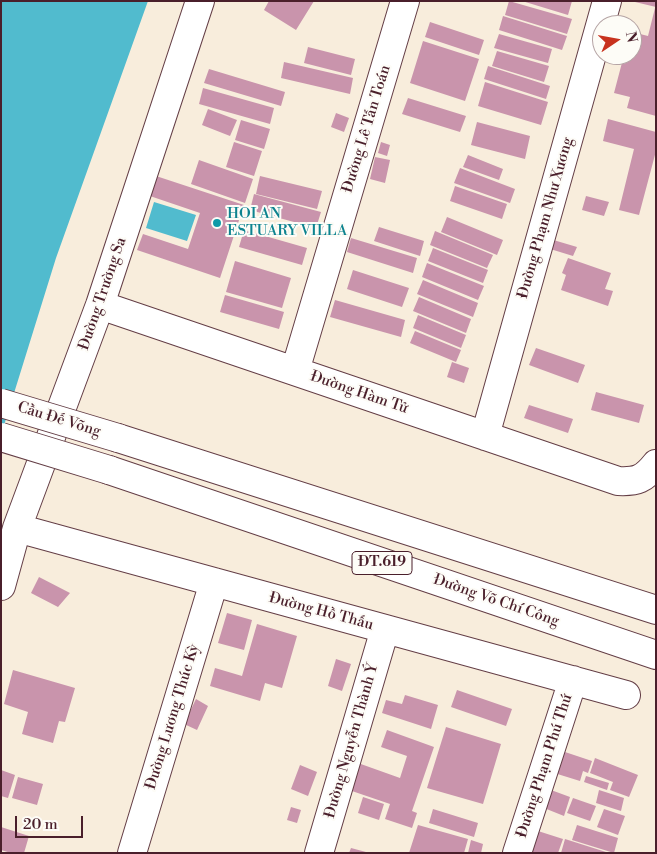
<!DOCTYPE html>
<meta charset="utf-8">
<style>
body{margin:0}
#map{position:relative;width:657px;height:854px;overflow:hidden;background:#f8eddc;font-family:"Libre Bodoni",serif}
canvas{display:block}
.frame{position:absolute;inset:0;border:2px solid #4a1f2b;pointer-events:none}
.north{position:absolute;left:592px;top:15px;width:50px;height:50px;box-sizing:border-box;background:#fdfcf7;border:1px solid #b5a4a5;border-radius:50%;rotate:78deg;font-size:14px;font-weight:700;line-height:20px;text-align:center;color:#4a1f2b}
.north::after{content:'';display:block;margin:auto;width:18px;height:22px;background:#c8321e;clip-path:polygon(50% 0,100% 100%,50% 72%,0 100%)}
.scale{position:absolute;left:15px;top:816px;width:68px;height:22px;box-sizing:border-box;border:2px solid #4a1f2b;border-top:0;padding-left:6px;font-size:15px;line-height:18px;white-space:nowrap;color:#4a1f2b;-webkit-text-stroke:4px #fdfcf7;paint-order:stroke}
</style>
<div id="map">
<canvas width="657" height="854"></canvas>
<div class="frame"></div>
<div class="north">N</div>
<div class="scale">20 m</div>
</div>
<script>
const g = document.querySelector('canvas').getContext('2d');
g.lineJoin = 'round';
function fill(path, color) { g.fillStyle = color; g.fill(path, 'evenodd'); }
function strokePath(path, color, width, dash) { g.strokeStyle = color; g.lineWidth = width; g.lineCap = dash ? 'butt' : 'round'; g.setLineDash(dash || []); g.stroke(path); }
function label(font, color, halo, rows, align = 'center') {
  g.font = font + ' "Libre Bodoni",serif'; g.lineWidth = 4; g.setLineDash([]); g.textBaseline = 'middle'; g.strokeStyle = halo; g.fillStyle = color; for (const [text, x, y, turn = 0] of rows) {
    g.save(); g.translate(x, y); g.rotate((+turn || 0) * Math.PI / 180); g.textAlign = isNaN(turn) ? turn : align; if (halo) g.strokeText(text, 0, 0); g.fillText(text, 0, 0); g.restore();
  }
}
fill(new Path2D(`
 M1 1H148L56 258 1 435Z
 M154 202 196 215 187 241 146 228Z`), '#51bbce');
fill(new Path2D(`
 M269 1H314L296 30 264 10Z
 M509 1 572 19 567 34 505 15Z
 M522 1H572L568 15Z
 M636 1H656V7L635 2Z
 M655 8H656V116L627 108 630 97 614 93 624 55H632V32L648 36Z
 M503 16 567 36 562 50 499 30Z
 M430 22 484 40 479 55 425 37Z
 M499 34 552 49 548 63 494 48Z
 M423 41 479 59 465 101 410 83Z
 M308 47 355 59 351 75 304 63Z
 M497 51 549 66 544 82 492 66Z
 M284 62 353 78 350 94 281 78Z
 M488 66 550 86 546 99 484 79Z
 M209 69 285 92 281 106 204 83Z
 M485 82 548 102 541 125 478 106Z
 M203 88 274 108 270 124 199 104Z
 M408 98 466 116 460 132 402 114Z
 M208 109 237 120 230 136 202 125Z
 M336 113 349 118 344 132 331 127Z
 M608 119 656 132V151L639 215 619 210 634 149 603 141Z
 M241 120 270 129 264 149 235 140Z
 M477 122 530 136 525 159 471 145Z
 M234 142 262 151 254 176 226 167Z
 M381 142 390 145 387 156 378 153Z
 M468 155 503 169 499 180 463 167Z
 M375 157 390 160 385 183 370 179Z
 M199 160 253 179 245 203 191 184Z
 M460 168 515 189 510 203 454 183Z
 M153 175 244 205 220 278 137 250 143 234 188 249 200 213 147 195Z
 M260 176 322 191 317 209 256 194Z
 M455 186 507 204 502 219 450 201Z
 M254 194 321 212 316 228 250 210Z
 M586 196 609 202 604 216 582 210Z
 M447 217 503 240 497 255 441 232Z
 M379 227 424 241 420 256 374 241Z
 M244 230 307 248 302 265 239 247Z
 M435 231 493 255 487 268 430 245Z
 M351 238 417 258 413 273 347 252Z
 M550 239 577 247 573 256 547 248Z
 M433 248 488 270 483 283 428 261Z
 M568 258 611 273 605 289 613 291 608 306 561 290 566 275 562 273Z
 M235 261 291 278 282 308 226 292Z
 M427 263 484 286 478 300 422 277Z
 M353 270 409 288 402 307 347 289Z
 M423 280 478 303 473 317 417 294Z
 M225 295 284 312 279 329 220 312Z
 M419 297 471 319 466 333 413 311Z
 M335 300 405 320 401 337 330 317Z
 M418 315 466 335 461 348 413 328Z
 M415 331 461 350 456 362 410 343Z
 M536 348 585 365 578 383 529 365Z
 M452 362 469 368 464 383 447 377Z
 M596 392 644 405 639 423 591 410Z
 M529 405 573 419 568 433 524 418Z
 M39 577 70 593 58 607 31 593Z
 M227 613 252 620 244 650 218 643Z
 M257 624 297 636 282 688 265 683 260 701 210 686 215 668 242 676Z
 M336 659 351 664 342 691 328 686Z
 M13 670 75 688 65 722 59 721 53 743 22 734 28 712 4 704Z
 M457 690 512 709 506 726 451 707Z
 M405 695 438 705 431 729 382 713 386 700 402 704Z
 M196 699 208 706 197 730 184 724Z
 M446 727 501 744 483 804 427 788Z
 M387 730 434 747 412 811 417 813 412 828 385 819 390 804 349 790 358 763 400 778 407 756 381 747Z
 M559 750 592 761 588 773 583 771 580 781 551 772Z
 M595 758 638 775 629 797 610 790 613 782 590 773Z
 M300 765 317 772 308 796 291 789Z
 M1 770 15 775 8 798 1 796Z
 M586 776 609 783 607 790 584 782Z
 M18 777 43 784 37 805 12 798Z
 M551 790 570 797 564 816 544 808Z
 M599 790 624 798 621 811 596 803Z
 M363 797 384 804 379 820 358 813Z
 M573 798 596 806 590 821 567 813Z
 M291 807 301 810 297 823 287 820Z
 M433 809 478 823 474 837 429 823Z
 M604 809 625 816 618 835 597 827Z
 M418 825 468 839 464 853H409Z
 M577 825 618 838 614 853 572 840Z
 M1 827 29 836 24 853H11L1 850Z
 M538 831 563 839 558 853H531Z
 M565 839 606 852V853H561Z
 M471 840 483 844 481 853H468Z
 M351 848 366 852V853H349Z`), '#c994ac');
const minor = new Path2D(`
 M100 305 618 481C637 482 644 479 656 464
 M295 371 405 1
 M485 436 607 1
 M17 528 626 695
 M1 586 17 528 100 305 200 1
 M132 853 214 582
 M319 853 385 629
 M517 853 573 680`);
const major = new Path2D(`
 M118 438 656 610
 M109 470 656 655`);
strokePath(minor, '#643e46', 30);
strokePath(major, '#643e46', 30);
strokePath(minor, '#fff', 28);
strokePath(major, '#fff', 28);
const majorBridge = new Path2D(`
 M1 403 118 438
 M1 437 109 470`);
strokePath(majorBridge, '#643e46', 30, []);
strokePath(majorBridge, '#fff', 28);
for (const [x, y, r, color] of [
 [217,223,5,"#0f9aa8"]
]) { const dot = new Path2D(); dot.arc(x, y, r, 0, 2 * Math.PI); g.fillStyle = color; g.fill(dot); strokePath(dot, '#fdfcf7', 2); }
for (const [x, y, w] of [
 [382,563,60]
]) { const box = new Path2D(); box.roundRect(x - w / 2, y - 11.5, w, 23, 4); g.fillStyle = '#fdfcf7'; g.fill(box); strokePath(box, '#4a1f2b', 1); }
label('bold 14px', '#4a1f2b', null, [
 ["ĐT.619",382,563]
]);
label('15px', '#4a1f2b', '#fdfcf7', [
 ["Đường Lê Tấn Toán",367,129,-73],
 ["Đường Phạm Như Xương",546,218,-74],
 ["Đường Trường Sa",103,294,-71],
 ["Đường Hàm Tử",359,393,19],
 ["Cầu Đế Võng",59,420,17],
 ["Đường Võ Chí Công",496,601,19],
 ["Đường Hồ Thấu",321,612,15],
 ["Đường Lương Thúc Kỳ",173,717,-73],
 ["Đường Nguyễn Thành Ý",352,741,-74],
 ["Đường Phạm Phú Thứ",545,766,-72]
]);
label('15px', '#0d838f', '#fdfcf7', [
 ["HOI AN",227,214],
 ["ESTUARY VILLA",227,231]
], 'left');
</script>
